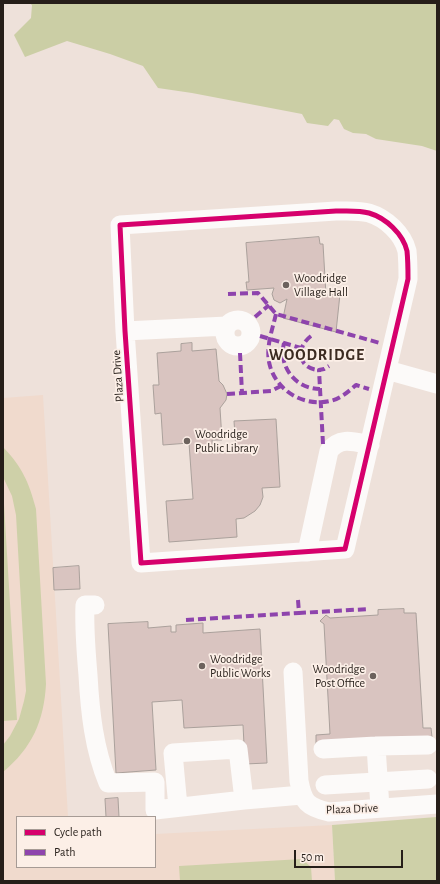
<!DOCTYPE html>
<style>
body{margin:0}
#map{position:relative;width:440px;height:884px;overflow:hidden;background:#eee1da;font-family:"Alegreya Sans",sans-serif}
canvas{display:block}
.frame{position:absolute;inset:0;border:4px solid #261e19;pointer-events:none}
.legend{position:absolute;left:16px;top:816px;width:140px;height:52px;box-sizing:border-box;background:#fcefe7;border:1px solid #a69b95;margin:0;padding:5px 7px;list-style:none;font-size:12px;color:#261e19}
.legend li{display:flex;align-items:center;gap:8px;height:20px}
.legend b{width:20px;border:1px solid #a69b95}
.scale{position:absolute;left:294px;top:850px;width:109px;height:18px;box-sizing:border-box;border:2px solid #261e19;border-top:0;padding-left:5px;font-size:12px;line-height:14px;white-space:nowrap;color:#261e19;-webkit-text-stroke:3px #fcefe7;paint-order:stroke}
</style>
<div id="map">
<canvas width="440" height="884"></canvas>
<div class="frame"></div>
<ul class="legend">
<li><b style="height:5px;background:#d6006c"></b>Cycle path</li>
<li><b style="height:5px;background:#8e44ad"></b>Path</li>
</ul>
<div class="scale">50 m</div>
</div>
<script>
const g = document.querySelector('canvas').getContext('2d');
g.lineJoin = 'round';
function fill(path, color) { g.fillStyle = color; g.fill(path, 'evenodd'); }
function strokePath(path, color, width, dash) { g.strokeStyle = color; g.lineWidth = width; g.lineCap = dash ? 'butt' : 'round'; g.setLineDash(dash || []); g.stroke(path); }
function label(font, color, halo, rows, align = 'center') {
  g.font = font + ' "Alegreya Sans",sans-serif'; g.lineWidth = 3.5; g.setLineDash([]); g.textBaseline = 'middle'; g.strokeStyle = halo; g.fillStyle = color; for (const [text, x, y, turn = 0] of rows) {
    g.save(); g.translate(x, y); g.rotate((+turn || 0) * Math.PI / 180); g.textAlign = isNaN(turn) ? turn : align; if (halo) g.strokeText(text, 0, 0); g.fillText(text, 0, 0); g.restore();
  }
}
fill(new Path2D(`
 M43 395 68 817H17V867H155V834L332 825 335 881H3V398Z`), '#f0dacd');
fill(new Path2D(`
 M3 447C22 467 29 482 36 509L46 684C44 721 32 748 3 772V745L10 736 19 719 24 701 26 691 16 515 12 496 3 477Z
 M3 487 17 720 3 721Z
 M437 817V881H335L332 825Z
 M302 859 311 867 312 881H180L179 866Z`), '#ced0a8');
fill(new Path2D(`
 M29 3H437V151L422 146 376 139 366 134 353 133 344 129 339 120 334 119 328 126 307 123 302 114 192 93 158 88 143 66 110 54 67 41 25 57 14 35 31 18 32 5Z`), '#cbcea5');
const building = new Path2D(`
 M319 237 320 244H323L326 295 340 294 336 332 283 318 287 299 280 303 274 300 272 294 274 288 247 290 246 282H249L246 243Z
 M192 343V351L216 349 219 381 223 385 227 394 226 400 220 408 222 440H212L213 451 236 450 234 421 276 419 280 487 262 488 263 497 260 505 255 511 244 518 236 519 237 537 169 542 166 501 193 499 189 443 163 445 161 413 155 414 153 385H159L157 353 181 351V344Z
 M79 566 80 589 54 590 53 568Z
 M404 609V613H416L423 728H431L432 737 316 744V735L330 734 324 624 320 621 326 615 330 618 378 615V610Z
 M148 622V628L171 626V632H176V625L203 623V633L260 629 267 763 245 764 243 725 184 728 182 700 152 702 156 770 116 773 108 624Z
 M118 798 119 817H98H106L105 799Z`);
fill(building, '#d9c4c0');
strokePath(building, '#aaa09b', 1);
strokePath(new Path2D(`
 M336 211C346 211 359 210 369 213 386 218 403 234 407 251 408 261 408 270 408 279L345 549 141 563 125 331 120 225Z
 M225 333a13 13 0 1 1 26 0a13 13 0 1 1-26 0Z
 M125 331 227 326
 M387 370 437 384
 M307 552 329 451C340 436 355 442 370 445
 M95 605H85C84 628 86 652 88 675 90 712 94 749 108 783L155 782V810L244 800 302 795
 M293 672 299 781C303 802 307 807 329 812L437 804
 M323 749 376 746
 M325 785 428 779
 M178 807 173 753 238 749 244 800
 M380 808 376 746 428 745`), '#fcfaf9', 19);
strokePath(new Path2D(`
 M228 294 258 293 276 314 380 343
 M276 314C272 331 265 349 270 366 277 391 304 407 330 401 340 399 348 392 356 385L369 389
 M255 317 269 305
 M260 336 301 348
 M311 336C295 348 298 369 319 370
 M284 343C278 367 296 389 320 389
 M240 353 242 393
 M227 394 271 391 281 386
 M323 444 319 370 324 369 329 366
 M298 600 299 613 369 609
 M186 620 299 613`), '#8e44ad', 4, [8, 4]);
strokePath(new Path2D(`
 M336 211C346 211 359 210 369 213 386 218 403 234 407 251 408 261 408 270 408 279L345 549 141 563 125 331 120 225Z`), '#d6006c', 5);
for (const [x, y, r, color] of [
 [286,285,4,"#6c625d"],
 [187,441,4,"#6c625d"],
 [202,666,4,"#6c625d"],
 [373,676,4,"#6c625d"]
]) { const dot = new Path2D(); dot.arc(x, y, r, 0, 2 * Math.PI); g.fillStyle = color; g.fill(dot); strokePath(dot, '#fcefe7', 1.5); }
label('12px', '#261e19', '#fcefe7', [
 ["Woodridge",294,278],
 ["Village Hall",294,292],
 ["Woodridge",195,434],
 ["Public Library",195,448],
 ["Woodridge",210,659],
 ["Public Works",210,673],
 ["Woodridge",365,669,"right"],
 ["Post Office",365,683,"right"]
], 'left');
label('12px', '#261e19', '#fcefe7', [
 ["Plaza Drive",118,376,-94],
 ["Plaza Drive",352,809,-2]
]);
g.letterSpacing = '1px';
label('bold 16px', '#3c2b21', '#fcefe7', [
 ["WOODRIDGE",317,355]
]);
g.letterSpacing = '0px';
</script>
